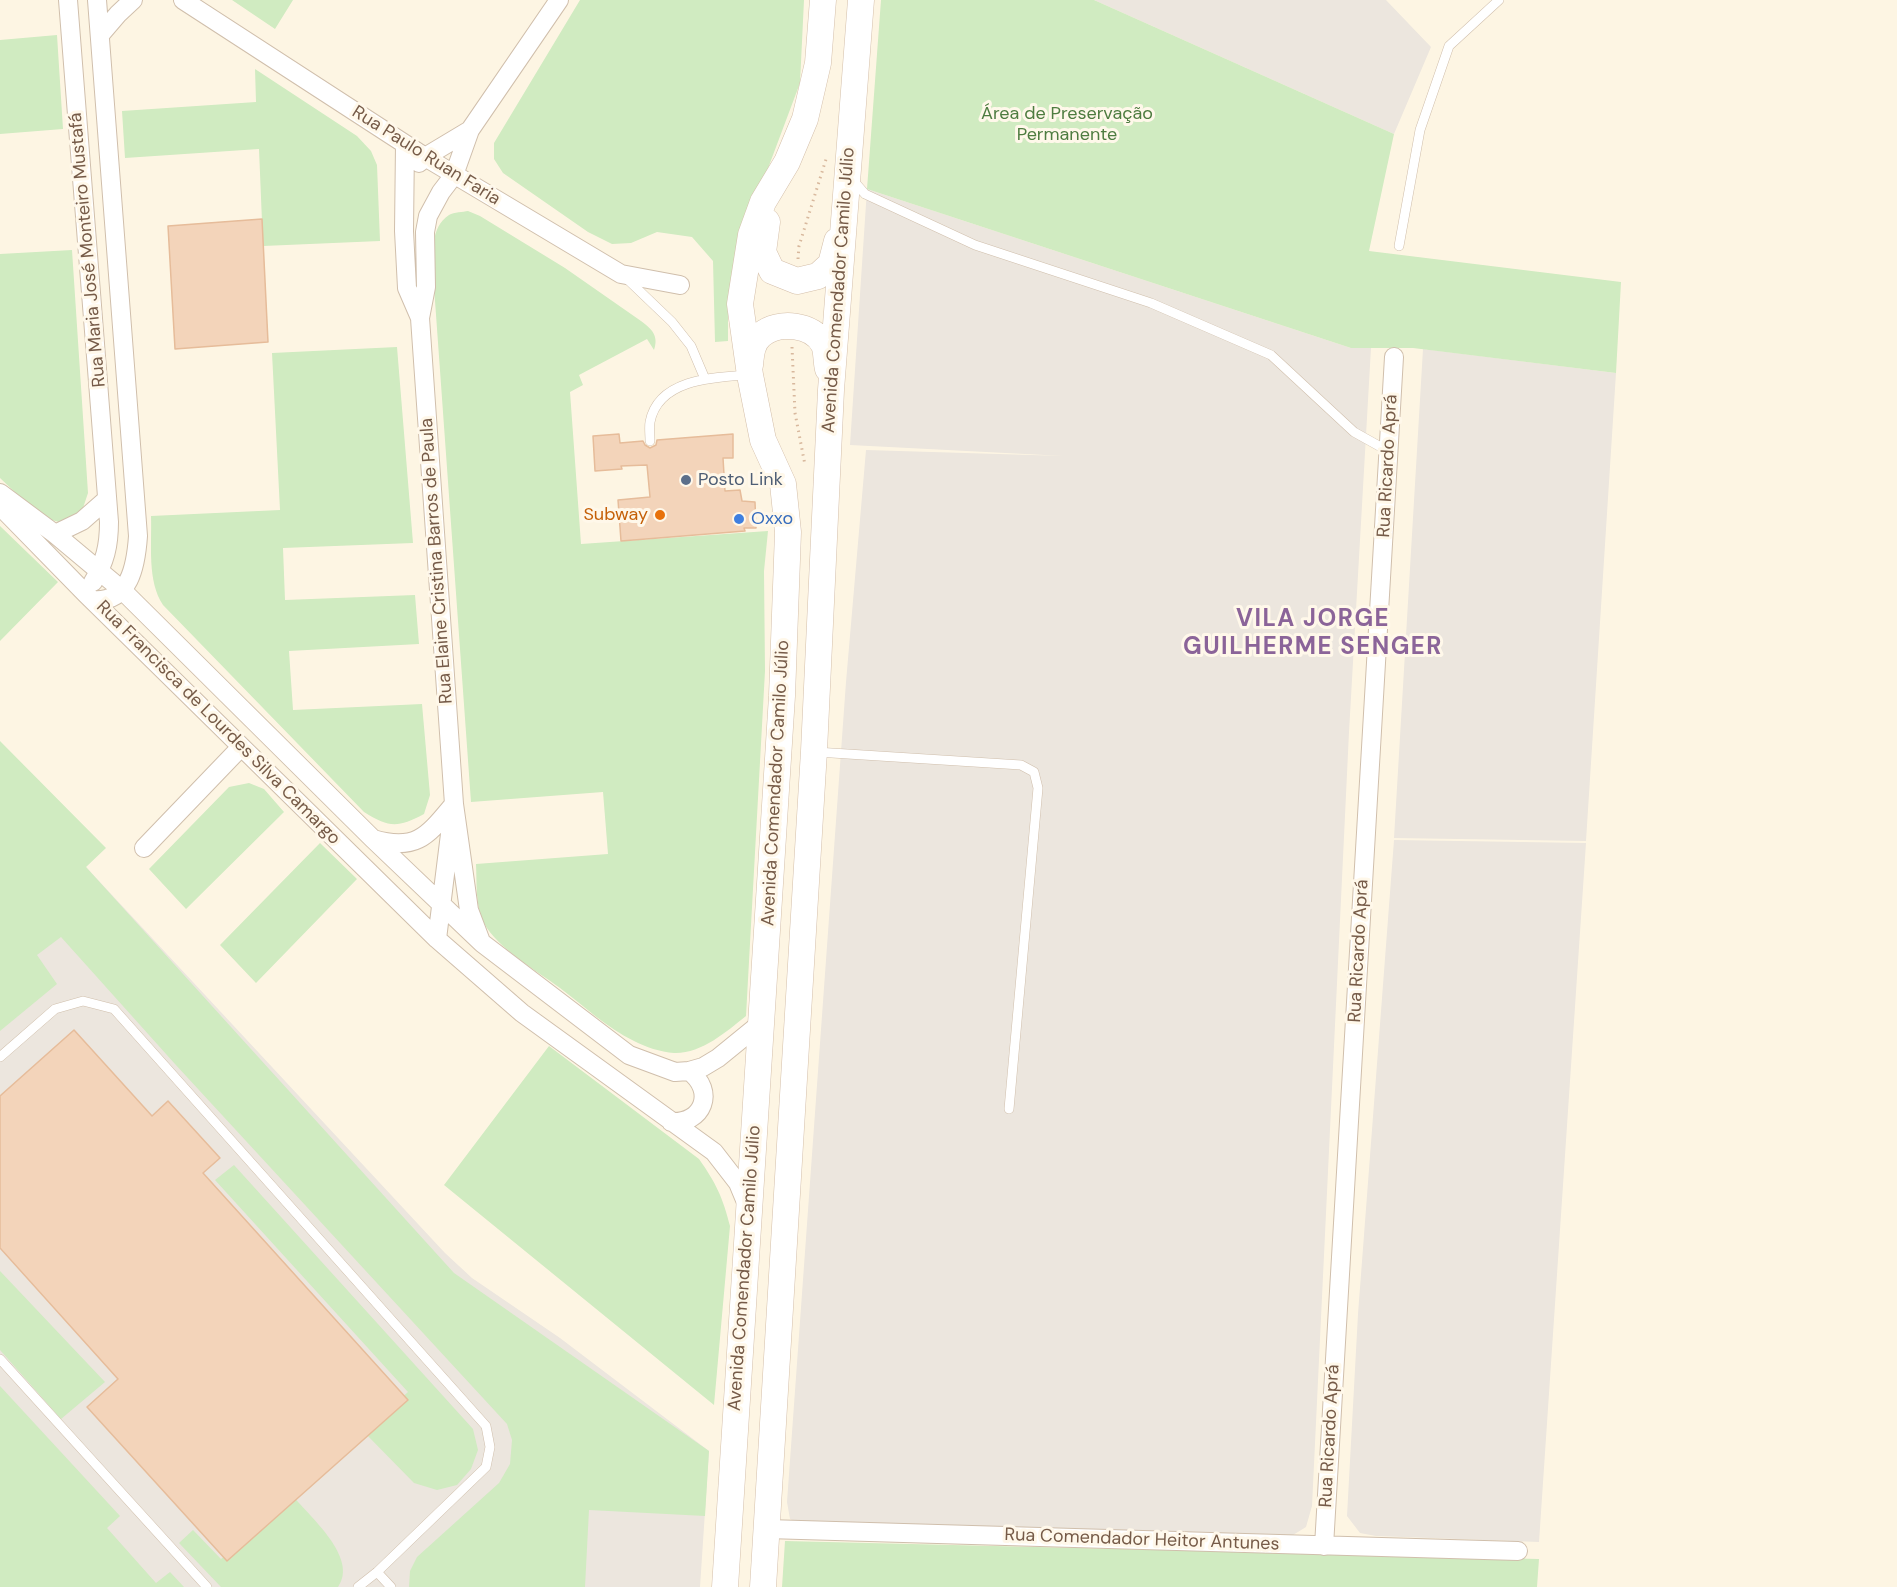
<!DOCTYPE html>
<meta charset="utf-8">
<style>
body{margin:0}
canvas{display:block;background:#fdf5e3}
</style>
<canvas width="1897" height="1587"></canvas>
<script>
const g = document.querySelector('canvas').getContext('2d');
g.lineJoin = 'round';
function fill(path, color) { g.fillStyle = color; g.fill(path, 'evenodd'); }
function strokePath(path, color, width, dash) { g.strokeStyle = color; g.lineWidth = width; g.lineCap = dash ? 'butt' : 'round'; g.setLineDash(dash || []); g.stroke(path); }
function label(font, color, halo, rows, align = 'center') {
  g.font = font + ' "DM Sans",sans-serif'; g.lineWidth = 6; g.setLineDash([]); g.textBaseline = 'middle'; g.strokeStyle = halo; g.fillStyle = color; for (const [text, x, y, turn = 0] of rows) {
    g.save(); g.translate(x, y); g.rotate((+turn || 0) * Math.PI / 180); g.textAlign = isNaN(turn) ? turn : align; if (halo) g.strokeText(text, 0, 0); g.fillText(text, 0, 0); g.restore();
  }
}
fill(new Path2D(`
 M1094 0H1386L1431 47 1394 134Z
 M867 189 1351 348H1371L1349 732 1312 1506 1306 1527 1293 1535 802 1525 790 1519 787 1502 846 682 866 450 1064 456 850 445Z
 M1423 349 1616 373 1586 841 1394 838Z
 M1394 840 1586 843 1539 1542 1376 1536 1360 1533 1347 1516 1358 1314Z
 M86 867 445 1253 472 1278 560 1338 709 1451 700 1587H130L0 1441V931Z`), '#ece6de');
fill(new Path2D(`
 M232 0H293L275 29Z
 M580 0H804L800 83 767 171 728 303V341L715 342 713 261 692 237 657 232 631 243 612 244 588 232 503 173 494 159V143Z
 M881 0H1094L1394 134 1369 251 1621 282 1616 373 1413 348H1351L867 189Z
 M57 35 63 129 0 134V40Z
 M255 69 357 136 371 151 377 165 380 241 263 246 259 149 125 158 122 111 256 102Z
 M468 211 480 216 565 268 641 321C652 329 659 336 654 350L647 339 579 375 583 385 570 392 581 544 768 531 764 571 765 671 746 1016C726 1032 701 1054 674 1053 660 1052 646 1047 634 1041 607 1028 584 1006 560 988 537 971 497 948 484 923 475 905 477 884 476 864L608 854 603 792 471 802 433 273C433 254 430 227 449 215 454 212 463 212 468 211Z
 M72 250 88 493 83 508 73 517 59 522 41 517 0 478V254Z
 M397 347 413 543 283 548 285 600 415 595 419 644 289 651 293 710 422 704 430 795 424 814C397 828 390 828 364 812L163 605C147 581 152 545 151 516L280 510 272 353Z
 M0 526 58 582 0 641Z
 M0 741 106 848 86 867 454 1273 709 1451 705 1516 589 1510 585 1587H409L410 1571 417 1557 499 1483 510 1464 512 1440 507 1424 175 1064 61 937 37 955 57 984 0 1031Z
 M249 783 264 789 284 812 186 909 149 869 229 787Z
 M320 843 357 879 256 983 220 945Z
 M549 1046 699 1159C716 1183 723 1198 730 1226L714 1405 444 1185Z
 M234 1165 473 1429 478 1450 471 1469 457 1485 437 1490 414 1483 364 1432 408 1392 215 1180Z
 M0 1271 105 1382 61 1419 0 1350Z
 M0 1386 120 1516 107 1528 156 1583 170 1572 184 1587H0Z
 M293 1496C310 1517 359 1558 338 1587H221L179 1543 193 1530 221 1559Z
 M785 1541 1539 1559 1537 1587H782Z`), '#d0ebc1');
const building = new Path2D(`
 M262 219 268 342 175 349 168 226Z
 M619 434 620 443 643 441 645 445 650 448 656 445 657 440 733 434V458H723L725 491 740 490 742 501 755 502 756 528H744L745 531 621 541 618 500 650 497 647 465 621 466 622 469 595 471 593 436Z
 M74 1030 152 1116 168 1101 220 1158 203 1173 408 1400 227 1561 87 1407 118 1379 0 1248V1096Z`);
fill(building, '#f3d4ba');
strokePath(building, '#e6bc9a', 1.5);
const service = new Path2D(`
 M852 179 865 194 975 245 1151 303 1271 355 1354 432 1388 451
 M1399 246 1420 130 1449 46 1499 0
 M625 277 672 322 691 346 705 379
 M650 441C650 435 649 427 650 422 658 379 714 377 747 375
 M816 752 1021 765 1034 772 1038 788 1009 1109
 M0 1057 55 1009 83 1001 114 1009 486 1426 490 1447 486 1467 377 1572 358 1587
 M0 1359 207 1587
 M377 1572 391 1587`);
const minor = new Path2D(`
 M68 0 109 522C109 546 105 562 93 582
 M183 0 425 157 621 274 680 285
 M100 35 118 14 133 0
 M405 144 404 231 407 288 420 318
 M419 163 425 157 470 130
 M0 493 55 534 122 590 373 839 482 943 629 1055 675 1072 689 1071 703 1067 718 1058 761 1023
 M0 506 86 594 437 939 522 1013 714 1152 738 1183 748 1207
 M55 534 82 521 107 499
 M93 600C130 603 136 565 138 536L97 0
 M373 839C417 852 428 835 454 804
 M144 848 241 747
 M437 939 451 826
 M480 939 469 910 454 804 420 318 426 287 425 232 428 216 441 192 454 175 470 130 559 0
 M671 1122C703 1124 716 1091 689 1071
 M767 1529 1518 1551
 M1324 1546 1394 357`);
const secondary = new Path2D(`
 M767 222 763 252 772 271 797 281 818 276 831 264 837 241
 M750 365C751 354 752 342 761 335 778 320 814 324 824 345 827 352 826 362 828 369
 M725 1587 782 696 788 532 783 484 763 440 750 375 740 304 751 235 763 202 787 162 805 119 818 63 823 0
 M763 1587 814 751 831 390 861 0`);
strokePath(service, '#d0bfac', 10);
strokePath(minor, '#d0bfac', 20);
strokePath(secondary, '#d4bfaa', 27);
strokePath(new Path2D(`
 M798 259 799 246 827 156
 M792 347 795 413 805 465`), '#d8b89d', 3, [1.5, 4.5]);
strokePath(service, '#fff', 9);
strokePath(minor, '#fff', 18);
strokePath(secondary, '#fff', 26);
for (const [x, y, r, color] of [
 [686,480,6,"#5c6f8a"],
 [660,515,6,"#e8710a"],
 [739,519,6,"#3f7fe0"]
]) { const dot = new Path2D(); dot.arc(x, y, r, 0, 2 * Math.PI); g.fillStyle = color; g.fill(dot); strokePath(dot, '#fff8ea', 2); }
label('18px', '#4e7c40', '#fff8ea', [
 ["Área de Preservação",1067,114],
 ["Permanente",1067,135]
]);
label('18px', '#765b48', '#fff8ea', [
 ["Rua Paulo Ruan Faria",426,156,32],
 ["Rua Maria José Monteiro Mustafá",88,250,-95],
 ["Avenida Comendador Camilo Júlio",839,290,-86],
 ["Rua Ricardo Aprá",1388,466,-87],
 ["Rua Elaine Cristina Barros de Paula",437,561,-94],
 ["Rua Francisca de Lourdes Silva Camargo",218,723,45],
 ["Avenida Comendador Camilo Júlio",776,783,-87],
 ["Rua Ricardo Aprá",1359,951,-87],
 ["Avenida Comendador Camilo Júlio",745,1268,-86],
 ["Rua Ricardo Aprá",1330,1436,-87],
 ["Rua Comendador Heitor Antunes",1142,1540,2]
]);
label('18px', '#4e5e75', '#fff8ea', [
 ["Posto Link",698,480]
], 'left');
label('18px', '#c56008', '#fff8ea', [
 ["Subway",648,515]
], 'right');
label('18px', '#366cbe', '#fff8ea', [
 ["Oxxo",751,519]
], 'left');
g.letterSpacing = '1.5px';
label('bold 24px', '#8b6499', '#fff8ea', [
 ["VILA JORGE",1313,620],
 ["GUILHERME SENGER",1313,648]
]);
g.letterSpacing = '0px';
</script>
